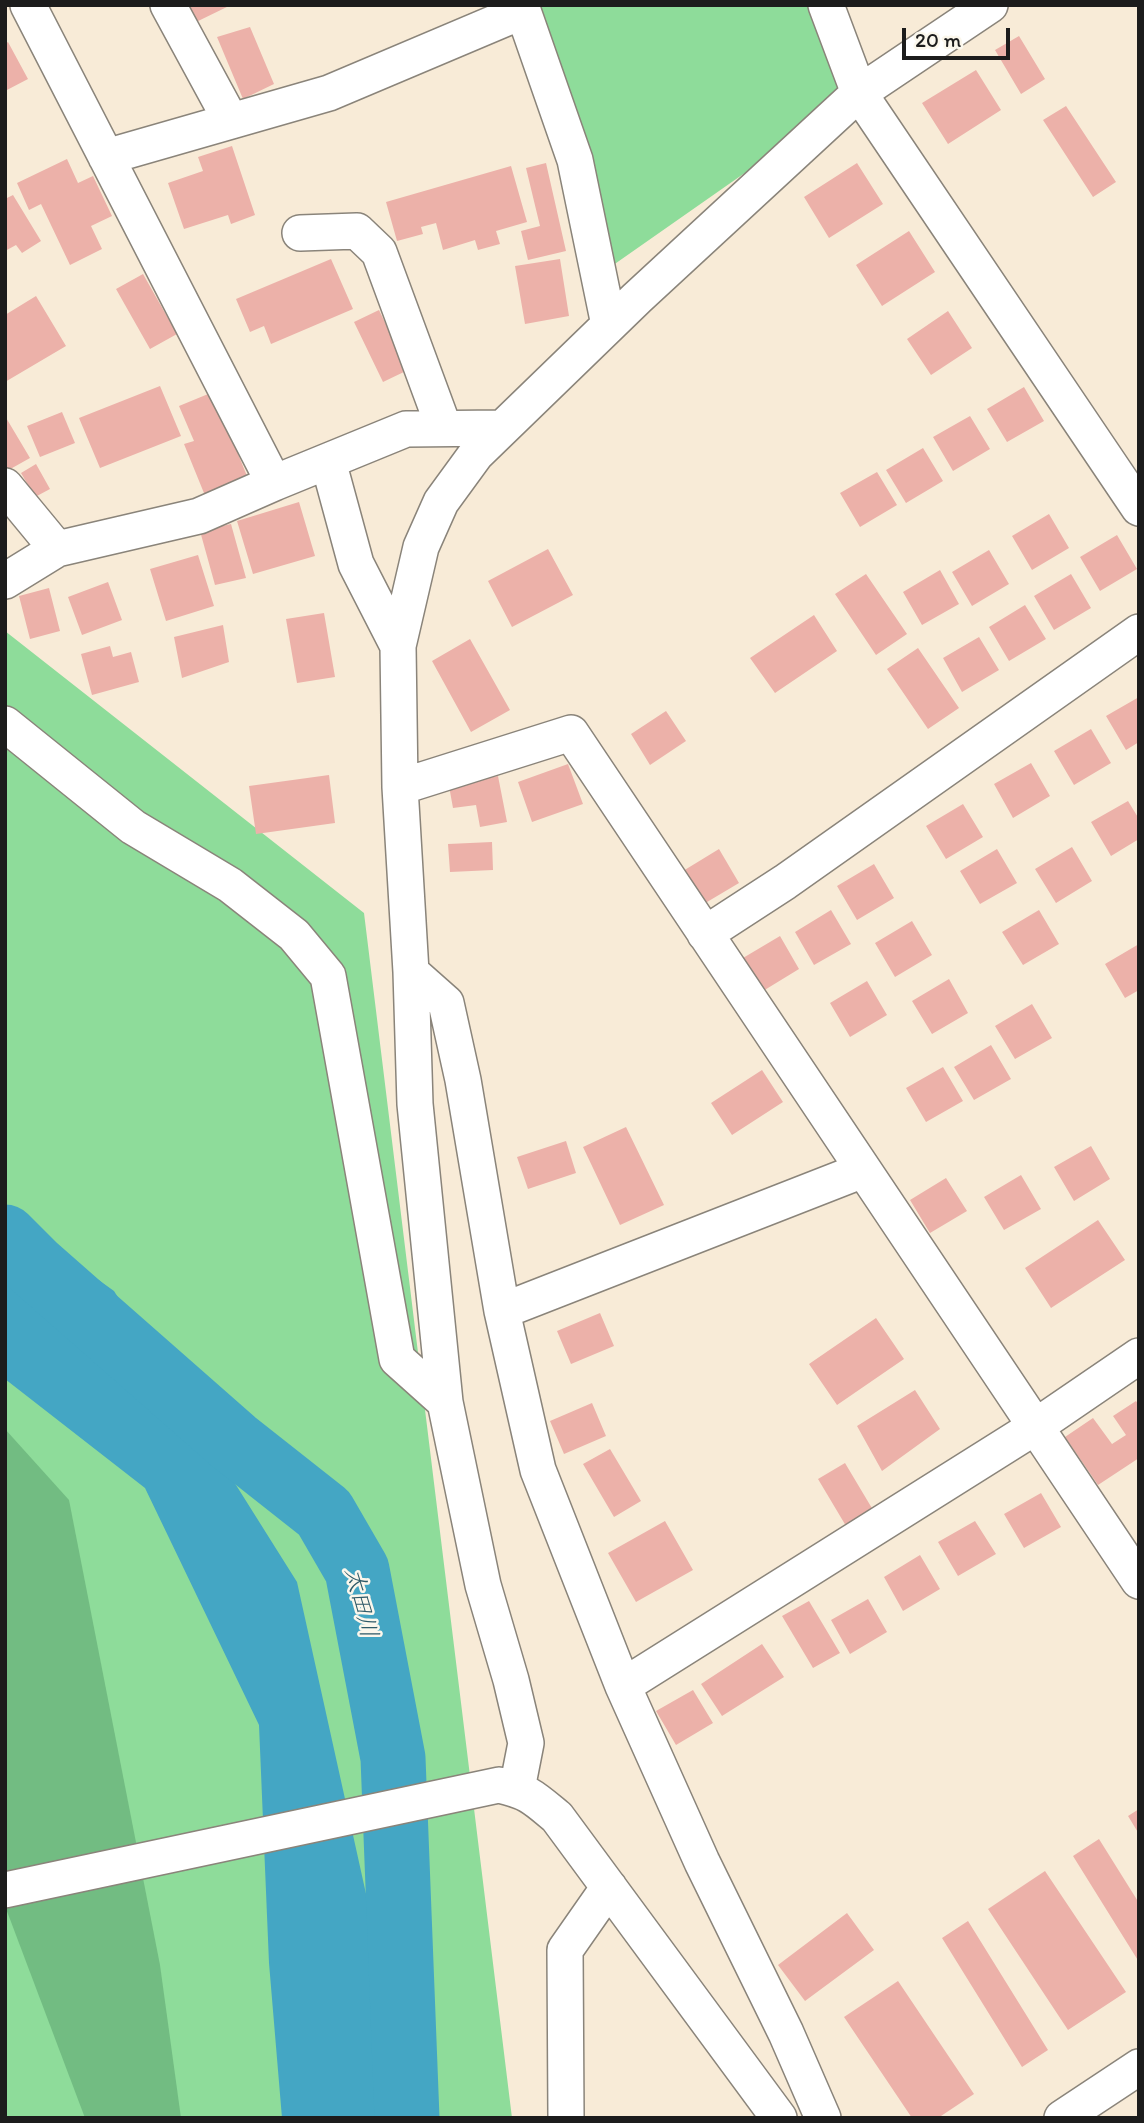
<!DOCTYPE html>
<meta charset="utf-8">
<style>
body{margin:0}
#map{position:relative;width:1144px;height:2123px;overflow:hidden;background:#f8ebd7;font-family:Itim,sans-serif}
canvas{display:block}
.frame{position:absolute;inset:0;border:7px solid #1c1c1c;pointer-events:none}
.scale{position:absolute;left:902px;top:28px;width:108px;height:32px;box-sizing:border-box;border:4px solid #1c1c1c;border-top:0;padding-left:9px;font-size:21px;line-height:24px;white-space:nowrap;color:#1c1c1c;-webkit-text-stroke:5px #fbf7ec;paint-order:stroke}
</style>
<div id="map">
<canvas width="1144" height="2123"></canvas>
<div class="frame"></div>
<div class="scale">20 m</div>
</div>
<script>
const g = document.querySelector('canvas').getContext('2d');
g.lineJoin = 'round';
function fill(path, color) { g.fillStyle = color; g.fill(path, 'evenodd'); }
function strokePath(path, color, width, dash) { g.strokeStyle = color; g.lineWidth = width; g.lineCap = dash ? 'butt' : 'round'; g.setLineDash(dash || []); g.stroke(path); }
function label(font, color, halo, rows, align = 'center') {
  g.font = font + ' Itim,"Klee One",sans-serif'; g.lineWidth = 5; g.setLineDash([]); g.textBaseline = 'middle'; g.strokeStyle = halo; g.fillStyle = color; for (const [text, x, y, turn = 0] of rows) {
    g.save(); g.translate(x, y); g.rotate((+turn || 0) * Math.PI / 180); g.textAlign = isNaN(turn) ? turn : align; if (halo) g.strokeText(text, 0, 0); g.fillText(text, 0, 0); g.restore();
  }
}
fill(new Path2D(`
 M520 5H813L859 93 599 275Z
 M5 631 364 913 512 2118H5Z`), '#8edc9a');
fill(new Path2D(`
 M5 1429 69 1500 160 1965 181 2118H85L5 1906Z`), '#72bc82');
fill(new Path2D(`
 M5 1213 114 1291 297 1582 378 1948 397 2118H282L269 1963 259 1725 145 1488 5 1379Z`), '#44a6c4');
strokePath(new Path2D(`
 M5 1237 35 1267 234 1442 324 1513 357 1570 393 1758 407 2118`), '#44a6c4', 65);
fill(new Path2D(`
 M182 5H231L192 24Z
 M250 27 274 84 243 99 217 37Z
 M1019 36 1045 79 1021 94 995 50Z
 M8 42 28 79 5 91V44Z
 M976 70 1001 110 948 144 922 103Z
 M1066 106 1116 182 1093 197 1043 120Z
 M232 146 255 215 231 224 228 215 184 229 168 183 203 171 198 157Z
 M67 159 78 183 93 176 112 216 91 226 102 249 70 265 41 204 29 210 17 183Z
 M546 163 566 251 528 260 521 231 540 226 526 168Z
 M857 163 883 204 829 238 804 197Z
 M511 166 527 222 496 231 500 244 478 250 475 240 443 250 436 223 421 227 423 234 397 241 386 202Z
 M13 195 41 241 22 253 16 245 5 251V199Z
 M909 231 935 272 882 306 856 265Z
 M331 259 353 309 271 344 264 326 250 332 236 299Z
 M560 259 569 316 525 324 515 266Z
 M143 274 177 334 150 349 116 289Z
 M36 296 66 346 5 382V315Z
 M379 310 408 370 383 382 354 322Z
 M948 311 972 348 931 375 907 339Z
 M160 386 181 436 100 468 79 418Z
 M1024 387 1044 421 1007 442 987 409Z
 M213 392 249 481 206 498 184 444 194 441 179 406Z
 M62 412 75 443 40 457 27 426Z
 M5 416 30 458 5 472Z
 M970 416 990 449 953 471 933 437Z
 M923 448 943 481 906 503 886 470Z
 M36 464 50 489 35 497 21 473Z
 M877 472 897 505 860 527 840 493Z
 M299 502 315 556 253 574 237 521Z
 M1049 514 1069 548 1032 570 1012 536Z
 M231 524 246 578 215 585 200 531Z
 M1117 535 1137 569 1100 591 1080 557Z
 M548 549 573 595 512 627 488 581Z
 M989 550 1009 584 972 606 952 572Z
 M198 555 214 606 166 621 150 569Z
 M940 570 959 604 922 625 903 592Z
 M866 574 907 634 876 655 835 594Z
 M1071 574 1091 608 1054 630 1034 596Z
 M108 582 122 620 82 635 68 597Z
 M49 588 60 631 30 639 19 596Z
 M1025 605 1046 639 1009 661 989 627Z
 M324 613 335 677 297 683 286 619Z
 M814 615 837 651 775 693 750 658Z
 M223 625 229 662 182 678 174 637Z
 M979 637 999 670 962 692 943 658Z
 M470 639 510 710 471 732 432 661Z
 M110 646 113 657 131 652 139 682 92 695 81 654Z
 M918 648 959 708 928 729 887 669Z
 M1139 697V742L1126 750 1106 716Z
 M666 711 686 741 650 765 631 734Z
 M1091 729 1111 763 1074 785 1054 751Z
 M1031 763 1050 796 1013 818 994 784Z
 M568 764 583 804 532 822 518 782Z
 M329 775 335 823 256 834 249 786Z
 M498 776 507 822 480 827 476 805 453 808 449 786Z
 M1128 801 1139 819V839L1111 856 1091 822Z
 M963 804 983 837 946 859 926 826Z
 M492 842 493 870 450 872 448 844Z
 M1072 847 1092 881 1056 903 1035 869Z
 M719 849 739 883 702 905 683 871Z
 M997 849 1017 883 980 904 960 871Z
 M874 864 894 898 857 920 837 886Z
 M831 910 851 944 814 965 795 932Z
 M1039 910 1059 944 1023 965 1002 932Z
 M912 921 932 955 895 977 875 943Z
 M780 936 799 969 763 991 743 958Z
 M1139 944V990L1125 998 1105 964Z
 M949 979 968 1013 932 1034 912 1001Z
 M867 981 887 1015 850 1037 830 1003Z
 M1032 1004 1052 1038 1015 1059 995 1026Z
 M991 1045 1011 1079 974 1100 954 1067Z
 M943 1067 963 1101 926 1122 906 1088Z
 M762 1070 783 1102 732 1135 711 1103Z
 M626 1127 664 1205 620 1225 583 1147Z
 M566 1141 576 1173 528 1189 517 1157Z
 M1091 1146 1110 1179 1074 1201 1054 1167Z
 M1021 1175 1041 1209 1004 1230 984 1197Z
 M946 1178 967 1211 930 1233 910 1200Z
 M1098 1220 1125 1260 1051 1308 1025 1268Z
 M600 1313 614 1346 571 1364 557 1331Z
 M876 1318 904 1359 837 1405 809 1364Z
 M915 1390 940 1429 882 1471 857 1426Z
 M1136 1401 1139 1405V1458L1098 1485 1065 1437 1093 1418 1112 1444 1126 1435 1113 1416Z
 M592 1403 606 1436 564 1454 550 1421Z
 M610 1449 641 1501 614 1517 583 1464Z
 M845 1463 876 1515 849 1531 818 1479Z
 M1041 1493 1061 1527 1024 1548 1004 1514Z
 M665 1521 693 1570 636 1602 608 1553Z
 M975 1521 996 1554 958 1576 938 1542Z
 M920 1555 940 1589 903 1611 884 1577Z
 M868 1599 887 1632 850 1654 831 1620Z
 M809 1601 840 1653 813 1668 782 1616Z
 M762 1644 784 1677 722 1716 701 1684Z
 M693 1690 713 1723 676 1745 656 1711Z
 M1139 1809V1834L1128 1816Z
 M1099 1839 1139 1903V1962L1073 1856Z
 M1045 1871 1126 1992 1068 2030 988 1909Z
 M847 1913 874 1950 805 2001 778 1965Z
 M968 1921 1048 2050 1022 2067 942 1938Z
 M898 1981 974 2094 938 2118H912L844 2017Z`), '#ecb1a9');
const minor = new Path2D(`
 M28 5 274 483 406 429 502 428
 M168 5 231 121
 M521 5 575 160 609 325
 M826 5 859 93 1139 508
 M106 157 329 93 523 11
 M300 233 357 231 379 252 444 428
 M328 461 356 564 398 646
 M5 486 57 549
 M5 581 57 549 199 516 274 483
 M5 724 133 827 230 885 294 935 328 976 397 1359 445 1402
 M400 787 571 733 1139 1581
 M705 934 785 882 1139 632
 M411 972 446 1003 463 1080 502 1311 538 1470 623 1686 702 1862 786 2033 823 2118
 M502 1311 863 1170
 M623 1686 1035 1427 1139 1356
 M517 1789 526 1743 511 1680 483 1585 445 1402 415 1104 411 972 400 787 398 646 421 547 441 502 476 454 637 298 859 93 990 5
 M5 1890 499 1785C529 1792 533 1797 557 1817L779 2118
 M566 2118 565 1950 609 1887
 M1062 2118 1139 2067`);
strokePath(minor, '#8a847a', 38);
strokePath(minor, '#fff', 35);
label('italic 24px', '#2e5a68', '#fbf7ec', [
 ["太田川",360,1603,76]
]);
</script>
